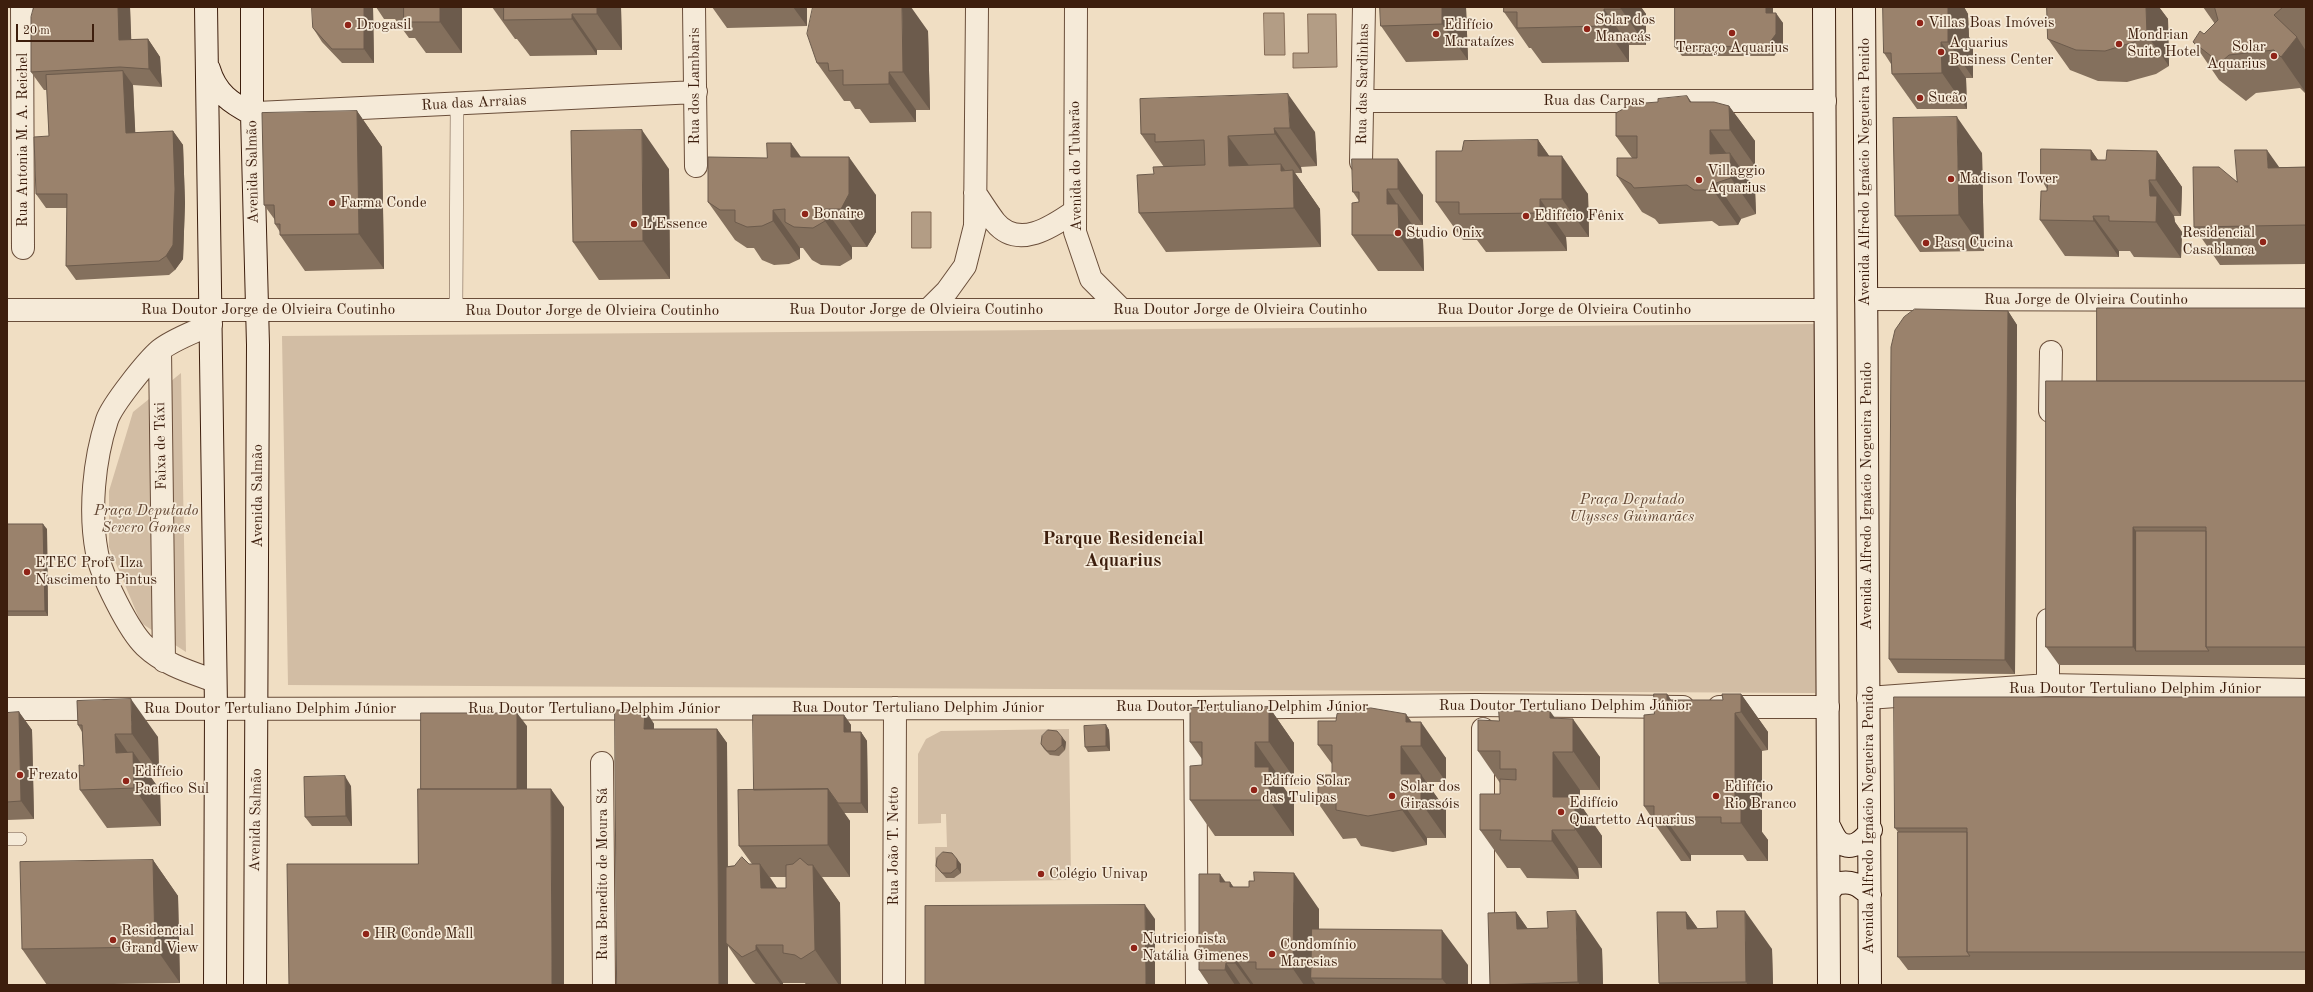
<!DOCTYPE html>
<meta charset="utf-8">
<style>
body{margin:0}
#map{position:relative;width:2313px;height:992px;overflow:hidden;background:#f0dec3;font-family:"Old Standard TT",serif}
canvas{display:block}
.frame{position:absolute;inset:0;border:8px solid #3d1e0d;pointer-events:none}
.scale{position:absolute;left:16px;top:24px;width:78px;height:18px;box-sizing:border-box;border:2px solid #3d1e0d;border-top:0;padding-left:5px;font-size:12px;line-height:14px;white-space:nowrap;color:#3d1e0d;-webkit-text-stroke:3px #f5ead8;paint-order:stroke}
</style>
<div id="map">
<canvas width="2313" height="992"></canvas>
<div class="frame"></div>
<div class="scale">20 m</div>
</div>
<script>
const g = document.querySelector('canvas').getContext('2d');
g.lineJoin = 'round';
function fill(path, color) { g.fillStyle = color; g.fill(path, 'evenodd'); }
function strokePath(path, color, width, dash) { g.strokeStyle = color; g.lineWidth = width; g.lineCap = dash ? 'butt' : 'round'; g.setLineDash(dash || []); g.stroke(path); }
function label(font, color, halo, rows, align = 'center') {
  g.font = font + ' "Old Standard TT",serif'; g.lineWidth = 3.5; g.setLineDash([]); g.textBaseline = 'middle'; g.strokeStyle = halo; g.fillStyle = color; for (const [text, x, y, turn = 0] of rows) {
    g.save(); g.translate(x, y); g.rotate((+turn || 0) * Math.PI / 180); g.textAlign = isNaN(turn) ? turn : align; if (halo) g.strokeText(text, 0, 0); g.fillText(text, 0, 0); g.restore();
  }
}
fill(new Path2D(`
 M1815 324V693L288 685 282 336Z
 M181 373 186 652 141 623 109 547V491L133 412Z
 M1069 729 1071 880 935 882V847H947L946 814H941V823L918 824V754L926 739 941 731Z`), '#d2bda4');
const water = new Path2D(`
 M1264 13H1284L1285 55H1265Z
 M1308 14H1336L1337 67 1293 68V53H1308Z
 M912 212H931V248H912Z`);
fill(water, '#b39d85');
strokePath(water, '#846a55', 1);
const lane = new Path2D(`
 M456 311 457 104
 M7 839H20`);
const street = new Path2D(`
 M22 7 23 248
 M694 7 696 166
 M1076 7 1075 232 1091 279 1122 310
 M1363 101H1825
 M257 113 696 92
 M1361 162 1364 7
 M975 193C982 203 988 213 995 222 1018 250 1052 227 1075 211
 M1866 299 2306 300
 M7 310H1825
 M928 310 947 291 965 266 975 226 977 7
 M211 324C195 332 174 339 160 350 147 361 112 405 107 420 94 460 89 511 97 553 101 575 129 631 145 646 165 665 190 672 215 681
 M160 350 164 661
 M2050 411 2051 352
 M2048 685V620
 M1868 698 2048 685 2306 690
 M1719 707H1828
 M7 709 1195 708 1477 705 1683 707
 M1195 718 1197 985
 M602 763 604 985
 M894 985 895 708
 M1483 985V729`);
const secondary = new Path2D(`
 M206 7 216 708 215 985
 M252 7V114L258 345 255 985
 M1824 7 1829 985
 M1864 7C1866 333 1870 659 1870 985
 M209 69C216 93 231 103 252 114
 M1830 828C1832 832 1835 839 1839 842 1852 852 1864 840 1871 830
 M1829 892 1835 884C1851 880 1858 884 1870 895`);
strokePath(lane, '#6a4e3a', 14);
strokePath(street, '#6a4e3a', 24);
strokePath(secondary, '#3d1e0d', 24);
strokePath(lane, '#f5ead8', 13);
strokePath(street, '#f5ead8', 22);
strokePath(secondary, '#f5ead8', 22);
fill(new Path2D(`
 M34 7H130L131 39H148L160 57 162 87 133 85 135 133 173 131 183 145 185 203 183 259 175 270 169 275 76 280 66 266 67 208H46L36 194 49 136 47 90H44L31 72Z
 M373 7 374 63H342L322 42 313 28Z
 M376 7H462V53H426L415 38H409L395 19H384Z
 M492 7H621L622 50H597V55L530 56 517 39H515Z
 M712 7H807V26L727 28Z
 M1380 7H1466L1468 60 1406 62 1381 26Z
 M1641 7 1646 14V45H1629V62L1542 63 1531 48H1529L1504 12Z
 M1675 7H1773V13L1783 23V43L1774 56H1682L1675 47Z
 M1883 7H1964L1968 14 1969 37 1973 43V78H1966L1967 109H1917L1892 74 1891 64 1884 53Z
 M2047 7H2159L2168 19 2169 66 2156 74 2127 82 2098 81 2070 70 2048 39Z
 M2203 7H2306V49L2305 50 2306 51V94L2300 88 2256 93 2246 101 2219 80 2193 42 2204 34 2215 24Z
 M928 31 930 110H916V122L870 123 860 109H855L850 101H844L817 63Z
 M1140 99 1315 132 1317 166 1301 167 1302 173H1295L1320 209 1321 247 1166 252 1139 213 1154 174 1164 167 1141 134Z
 M1692 102 1729 106 1755 141V166H1740L1755 189 1756 214 1741 219 1738 225 1719 226 1712 221 1659 224 1655 219 1642 212 1617 176 1632 158 1616 136Z
 M357 111 382 147 384 269 305 271 280 235V232L275 224V220L264 205Z
 M1538 140 1549 156 1588 194 1589 237H1566L1567 251 1486 252 1477 240H1463L1436 202 1462 151Z
 M2091 150 2098 160H2106L2157 151 2182 187 2181 216H2174L2175 222 2182 232 2181 258 2134 257 2130 251H2119V257L2065 256 2040 220 2047 189 2041 179Z
 M1982 153 1984 251 1920 252 1895 216Z
 M802 157 876 195V232L867 247H852V259L840 266 821 265 812 260 803 248H800V259L789 264 774 265 762 260 754 248H747L735 240 708 202Z
 M1352 159 1423 195V225H1413L1423 240 1424 271H1378L1352 235 1359 201 1353 192Z
 M2280 167H2306V264L2220 265 2194 227 2237 182Z
 M669 169 670 279 599 280 573 242Z
 M2306 308V665H2059L2046 647 2097 381Z
 M2008 311 2017 325 2015 674 1898 673 1889 659Z
 M7 524 47 529 48 616H7Z
 M1667 694 1671 700H1723L1741 694 1768 732V750L1762 751V832L1768 840V861H1747L1743 855H1691V861H1681L1654 823V821L1644 806 1654 714Z
 M2306 697V970H1908L1898 957V832L1895 828Z
 M77 701 158 737 159 772H147L160 790 161 826 107 828 80 790 84 766 82 732 78 725Z
 M1269 707 1294 743V778H1280V782L1294 802V836H1215L1190 800 1202 765V759L1190 742Z
 M645 710 654 724V729H717L727 743 728 866 752 864 739 846 754 790 844 715 851 725V732H861L867 741 868 813H844L850 821V877H822L840 903 841 985H806L805 983H783V985H757L753 982 728 946V985H617ZM770 877H786V888H777Z
 M19 712 32 730 34 819 7 820V713Z
 M1556 718 1600 757V790H1580V804L1602 836V868H1578L1579 879 1527 878 1520 868H1507L1480 830 1500 794V783L1478 751 1499 721Z
 M1336 721 1411 722 1446 758V782H1426L1446 810V838H1427V845L1393 852 1361 846 1356 838 1343 839 1318 803 1332 775V764L1318 745Z
 M1106 725 1109 730 1110 751 1088 752 1085 747Z
 M1062 737 1066 742 1065 750 1059 756 1050 755 1044 749 1041 744Z
 M351 786 352 826H312L305 817Z
 M153 860 178 896 180 983 47 985 22 949Z
 M961 864V873L954 878H946L940 871 936 866Z
 M1225 882H1230L1233 887 1319 909V929L1468 965V985H1209L1199 970Z
 M1516 912 1528 929 1548 928 1602 949 1603 985H1490Z
 M1686 912 1698 929 1772 949 1773 985H1660L1659 983Z`), '#84705d');
fill(new Path2D(`
 M118 7H130L132 58 119 40Z
 M364 7H373L374 63 364 49Z
 M440 7H462V53L440 22Z
 M597 7H621L622 50 597 14Z
 M793 7H807V26Z
 M902 7H911L928 31 930 110 903 72Z
 M1442 7H1466L1468 60 1442 24Z
 M1621 7H1641L1646 14V45L1621 9Z
 M1766 7H1773V23L1766 13Z
 M1944 7H1964L1968 14 1969 37 1973 43V78L1948 42Z
 M2146 7H2159L2168 19 2169 66 2147 35Z
 M1604 9 1629 45V62L1604 26Z
 M1776 13 1783 23V43L1774 56 1767 46Z
 M572 14 597 50V55L572 19Z
 M2297 37 2306 51V93L2281 57Z
 M148 39 160 57 162 87 149 69Z
 M1941 42 1966 78 1967 109 1942 73Z
 M123 71 133 85 136 147 126 133Z
 M889 72 916 110V122L889 84Z
 M1288 94 1315 132 1317 166 1290 128Z
 M1687 96 1712 130H1710L1731 160 1730 153 1755 189 1756 214 1731 178 1710 154Z
 M1729 106 1755 141V166L1730 130Z
 M357 111 382 147 384 269 359 234Z
 M1957 117 1982 153 1984 251 1959 215Z
 M1274 128 1301 167 1302 173 1275 134Z
 M642 130 669 169 670 279 643 241Z
 M173 131 183 145 185 203 183 259 175 270 166 256Z
 M1228 136 1255 174 1229 166Z
 M1538 140 1562 174V156L1588 194 1589 237 1562 199 1538 156Z
 M791 143 818 181 791 157Z
 M2091 150 2116 186 2091 160Z
 M2267 150 2294 188 2268 168Z
 M2157 151 2182 187 2181 216 2156 180Z
 M849 157 876 195V232L867 247 841 209Z
 M1398 159 1423 195V225L1398 189Z
 M1281 164 1293 182V170L1320 209 1321 247 1294 208 1281 171Z
 M2149 180 2174 216 2175 222 2182 232 2181 258 2156 222 2150 196Z
 M1716 183 1741 219 1738 225 1713 190Z
 M1387 189 1398 206V204L1423 240 1424 271 1399 235 1387 204Z
 M1540 199 1566 237 1567 251 1540 213Z
 M825 209 852 247V259L825 221Z
 M773 210 800 248V259L773 221Z
 M2093 216 2119 251V257L2094 221Z
 M2008 311 2017 325 2015 674 2005 660Z
 M43 524 47 529 48 616 45 611Z
 M2133 527 2146 545 2136 651 2133 647Z
 M1667 694 1693 732 1667 700Z
 M1741 694 1768 732V750L1741 712Z
 M131 699 158 737 159 772 132 734Z
 M1269 707 1294 743V778L1269 742Z
 M645 710 654 724V743L644 729Z
 M1550 711 1573 743V719L1600 757V790L1550 718Z
 M19 712 32 730 34 819 21 801Z
 M517 713 527 726V807L517 793Z
 M1735 713 1762 751V832L1768 840V861L1741 823 1735 802Z
 M1406 714 1421 735V722L1446 758V782L1421 746 1406 722Z
 M844 715 851 725V741L844 732Z
 M1106 725 1109 730 1110 751 1106 746Z
 M717 729 727 743 728 945 726 943 728 946V985H719Z
 M861 732 867 741 868 813 861 803Z
 M115 734 133 760V752L160 790 161 826 134 788 116 753Z
 M1062 737 1066 742 1065 750 1062 745Z
 M1255 742 1280 778V782L1294 802V836L1269 800 1255 767Z
 M1401 746 1446 810V838L1401 774Z
 M1553 752 1580 790V804L1602 836V868L1553 797Z
 M345 776 351 786 352 826 346 816Z
 M551 789 564 807V985H552Z
 M828 789 850 821V877L828 845Z
 M1402 802 1427 838V845L1402 810Z
 M1664 817 1691 855V861L1664 823Z
 M1552 830 1578 868 1579 879 1552 841Z
 M957 859 961 864V873L957 868Z
 M153 860 178 896 180 983 155 947Z
 M760 864 787 902 761 888Z
 M813 865 840 903 841 985H839L815 950Z
 M1294 873 1319 909V978H1311L1316 985H1304L1293 969Z
 M1220 874 1245 910 1220 882Z
 M1230 882 1255 917 1230 887Z
 M1145 905 1155 919V985H1146Z
 M1576 911 1602 949 1603 985H1580L1578 982Z
 M1745 911 1772 949 1773 985H1748L1746 982Z
 M1516 912 1543 951 1517 929Z
 M1686 912 1713 950 1687 929Z
 M1442 930 1468 965V985H1447L1442 979Z
 M756 945 783 983V985H781L756 950Z
 M1235 958 1254 985H1251L1235 963Z
 M1226 963 1241 985H1235L1225 970Z`), '#6c5b4c');
const building = new Path2D(`
 M34 7H118L119 40 148 39 149 69 120 67 31 72V17Z
 M312 7H364V49H332L313 28Z
 M404 7H440V22H404Z
 M504 7H597V14H572V19L504 20Z
 M813 7H902L903 72H889V84L843 85V70L829 71 828 63H817L807 34Z
 M1380 7H1442V24L1381 26Z
 M1504 7H1621V9H1604V26L1517 28V12H1504Z
 M1675 7H1766V13H1776V34L1767 46 1675 47Z
 M1883 7H1948V42H1941L1942 73 1892 74 1891 53H1884Z
 M2047 7H2146L2147 35 2134 42 2105 51 2076 50 2048 39Z
 M2214 7H2283L2274 15 2297 37 2281 57 2274 50 2229 55 2220 63 2193 42 2200 31 2204 34 2218 20 2215 9Z
 M123 71 126 133 173 131 175 189 173 245 166 256 159 261 66 266 67 194H36L34 137 49 136 46 75Z
 M1288 94 1290 128H1274L1275 134 1228 136 1229 166 1281 164V171L1293 170 1294 208 1139 213 1137 175 1154 174 1153 167 1205 165 1204 140 1155 142V134H1141L1140 99Z
 M1687 96 1690 102H1714L1729 106 1730 130H1710V154L1730 153 1731 178 1716 183 1713 190H1694L1687 185 1634 188 1631 184 1617 176V158H1637V136H1616V113L1632 104 1658 102V99Z
 M357 111 359 234 280 235V224H275L274 205H264L262 113Z
 M1957 117 1959 215 1895 216 1893 118Z
 M642 130 643 241 573 242 571 131Z
 M1538 140V156H1562V199H1540V213L1459 214V202H1436V151H1462L1464 141Z
 M767 143H791V157H849V194L841 209H825V221L813 228 794 227 785 222V209L773 210V221L762 226 747 227 735 222V210H720L708 202V157L767 158Z
 M2041 149 2091 150V160H2106L2107 150 2157 151 2156 180H2149L2150 196H2157L2156 222 2109 221V216H2093L2094 221 2040 220 2041 191H2047L2048 180 2041 179Z
 M2235 150H2267L2268 168 2306 167V225L2194 227 2193 167H2219L2237 182Z
 M1352 159H1398V189H1387V204H1398L1399 235H1352V203L1359 202V192H1353Z
 M2097 308H2306V381H2097Z
 M1915 309 2008 311 2005 660 1889 659 1891 347 1895 330 1904 317Z
 M2046 381H2306V647H2206V527H2133V647H2046Z
 M7 524H43L45 611H7Z
 M2136 531H2206V647L2209 651H2136Z
 M1654 694H1667V700H1723L1722 694H1741V712L1735 713V802H1741V823H1721V817H1664V823H1654V806H1644V715L1654 714Z
 M1894 697H2306V952H1967V828H1895Z
 M131 699 132 734H115L116 753 133 752 134 788 80 790 79 765 84 766 82 725H78L77 701Z
 M1269 707V742H1255V767H1269V800H1190V766L1202 765V742H1190V708Z
 M1371 708 1406 714V722H1421V746H1401V774H1421V802H1402V810L1368 816 1336 810V803H1318V775H1332V745H1318V721H1336L1337 714Z
 M615 710H645L644 729H717L719 985H617Z
 M1499 711H1550V718L1573 719V752H1553V797H1575V830H1552V841L1500 840 1501 830H1480V794H1500V779L1516 780V769H1500V751H1478V720L1499 721Z
 M19 712 21 801 7 802V713Z
 M421 713H517V789H421Z
 M753 715H844V732H861V803H838L828 789 754 790Z
 M1106 725V746L1085 747 1084 726Z
 M1048 730 1057 731 1062 737V745L1055 751H1047L1041 744 1042 736Z
 M345 776 346 816 305 817 304 777Z
 M418 789H551L552 985H289L287 864H418Z
 M828 789V845L739 846 738 790Z
 M1898 832H1967V952L1970 956 1898 957Z
 M943 852 952 853 957 859V868L951 873H942L936 866 937 858Z
 M742 857 749 864H760L761 888H786V865L793 864 800 858 808 865H813L815 950 801 959 795 955 783 953V945H756V950L742 957 726 943V867L734 866Z
 M153 860 155 947 22 949 20 862Z
 M1254 872 1294 873 1293 969H1256V962H1247L1248 958H1235V963H1226L1225 970H1199V874H1220V882H1230V887H1249V881H1254Z
 M1145 905 1146 985H925V906Z
 M1576 911 1578 982 1490 985 1488 913 1516 912 1517 929 1548 928 1547 912Z
 M1717 911H1745L1746 982 1659 983 1657 912H1686L1687 929 1717 928Z
 M1312 929 1442 930V979L1311 978Z`);
fill(building, '#9a826c');
strokePath(building, '#6c5b4c', 1);
for (const [x, y, r, color] of [
 [1920,23,4,"#8f2418"],
 [348,25,4,"#8f2418"],
 [1587,29,4,"#8f2418"],
 [1732,33,4,"#8f2418"],
 [1436,34,4,"#8f2418"],
 [2119,44,4,"#8f2418"],
 [1941,52,4,"#8f2418"],
 [2274,56,4,"#8f2418"],
 [1920,98,4,"#8f2418"],
 [1951,179,4,"#8f2418"],
 [1699,180,4,"#8f2418"],
 [332,203,4,"#8f2418"],
 [805,214,4,"#8f2418"],
 [1526,216,4,"#8f2418"],
 [634,224,4,"#8f2418"],
 [1398,233,4,"#8f2418"],
 [2263,242,4,"#8f2418"],
 [1926,243,4,"#8f2418"],
 [27,572,4,"#8f2418"],
 [20,775,4,"#8f2418"],
 [126,781,4,"#8f2418"],
 [1254,790,4,"#8f2418"],
 [1392,796,4,"#8f2418"],
 [1716,796,4,"#8f2418"],
 [1561,812,4,"#8f2418"],
 [1041,874,4,"#8f2418"],
 [366,934,4,"#8f2418"],
 [113,940,4,"#8f2418"],
 [1134,948,4,"#8f2418"],
 [1272,954,4,"#8f2418"]
]) { const dot = new Path2D(); dot.arc(x, y, r, 0, 2 * Math.PI); g.fillStyle = color; g.fill(dot); strokePath(dot, '#f5ead8', 1.5); }
label('15px', '#3d1e0d', '#f5ead8', [
 ["Solar dos",1595,20],
 ["Manacás",1595,37],
 ["Villas Boas Imóveis",1928,23],
 ["Drogasil",356,25],
 ["Edifício",1444,25],
 ["Marataízes",1444,42],
 ["Mondrian",2127,35],
 ["Suite Hotel",2127,52],
 ["Aquarius",1949,43],
 ["Business Center",1949,60],
 ["Solar",2266,47,"right"],
 ["Aquarius",2266,64,"right"],
 ["Terraço Aquarius",1732,48,"center"],
 ["Sucão",1928,98],
 ["Villaggio",1707,171],
 ["Aquarius",1707,188],
 ["Madison Tower",1959,179],
 ["Farma Conde",340,203],
 ["Bonaire",813,214],
 ["Edifício Fênix",1534,216],
 ["L'Essence",642,224],
 ["Studio Onix",1406,233],
 ["Residencial",2255,233,"right"],
 ["Casablanca",2255,250,"right"],
 ["Pasq Cucina",1934,243],
 ["ETEC Profª Ilza",35,563],
 ["Nascimento Pintus",35,580],
 ["Edifício",134,772],
 ["Pacífico Sul",134,789],
 ["Frezato",28,775],
 ["Edifício Solar",1262,781],
 ["das Tulipas",1262,798],
 ["Solar dos",1400,787],
 ["Girassóis",1400,804],
 ["Edifício",1724,787],
 ["Rio Branco",1724,804],
 ["Edifício",1569,803],
 ["Quartetto Aquarius",1569,820],
 ["Colégio Univap",1049,874],
 ["Residencial",121,931],
 ["Grand View",121,948],
 ["HR Conde Mall",374,934],
 ["Nutricionista",1142,939],
 ["Natália Gimenes",1142,956],
 ["Condomínio",1280,945],
 ["Maresias",1280,962]
], 'left');
label('15px', '#3d1e0d', '#f5ead8', [
 ["Rua das Sardinhas",1363,84,-89],
 ["Rua dos Lambaris",695,86,-90],
 ["Rua das Carpas",1594,101],
 ["Rua das Arraias",474,103,-3],
 ["Rua Antonia M. A. Reichel",23,140,-90],
 ["Avenida do Tubarão",1076,166,-91],
 ["Avenida Salmão",253,172,-91],
 ["Avenida Alfredo Ignácio Nogueira Penido",1865,172,-90],
 ["Rua Jorge de Olvieira Coutinho",2086,300],
 ["Rua Doutor Jorge de Olvieira Coutinho",268,310],
 ["Rua Doutor Jorge de Olvieira Coutinho",916,310],
 ["Rua Doutor Jorge de Olvieira Coutinho",1240,310],
 ["Rua Doutor Jorge de Olvieira Coutinho",1564,310],
 ["Rua Doutor Jorge de Olvieira Coutinho",592,311],
 ["Faixa de Táxi",161,446,-91],
 ["Avenida Salmão",258,496,-90],
 ["Avenida Alfredo Ignácio Nogueira Penido",1867,496,-90],
 ["Rua Doutor Tertuliano Delphim Júnior",2135,689],
 ["Rua Doutor Tertuliano Delphim Júnior",1565,706],
 ["Rua Doutor Tertuliano Delphim Júnior",1242,707],
 ["Rua Doutor Tertuliano Delphim Júnior",918,708],
 ["Rua Doutor Tertuliano Delphim Júnior",270,709],
 ["Rua Doutor Tertuliano Delphim Júnior",594,709],
 ["Avenida Salmão",256,820,-89],
 ["Avenida Alfredo Ignácio Nogueira Penido",1869,820,-90],
 ["Rua João T. Netto",894,846,-90],
 ["Rua Benedito de Moura Sá",603,874,-90]
]);
label('italic 15px', '#624633', '#f5ead8', [
 ["Praça Deputado",1632,500],
 ["Ulysses Guimarães",1632,517],
 ["Praça Deputado",146,511],
 ["Severo Gomes",146,528]
]);
label('bold 19px', '#3d1e0d', '#f5ead8', [
 ["Parque Residencial",1123,539],
 ["Aquarius",1123,561]
]);
</script>
